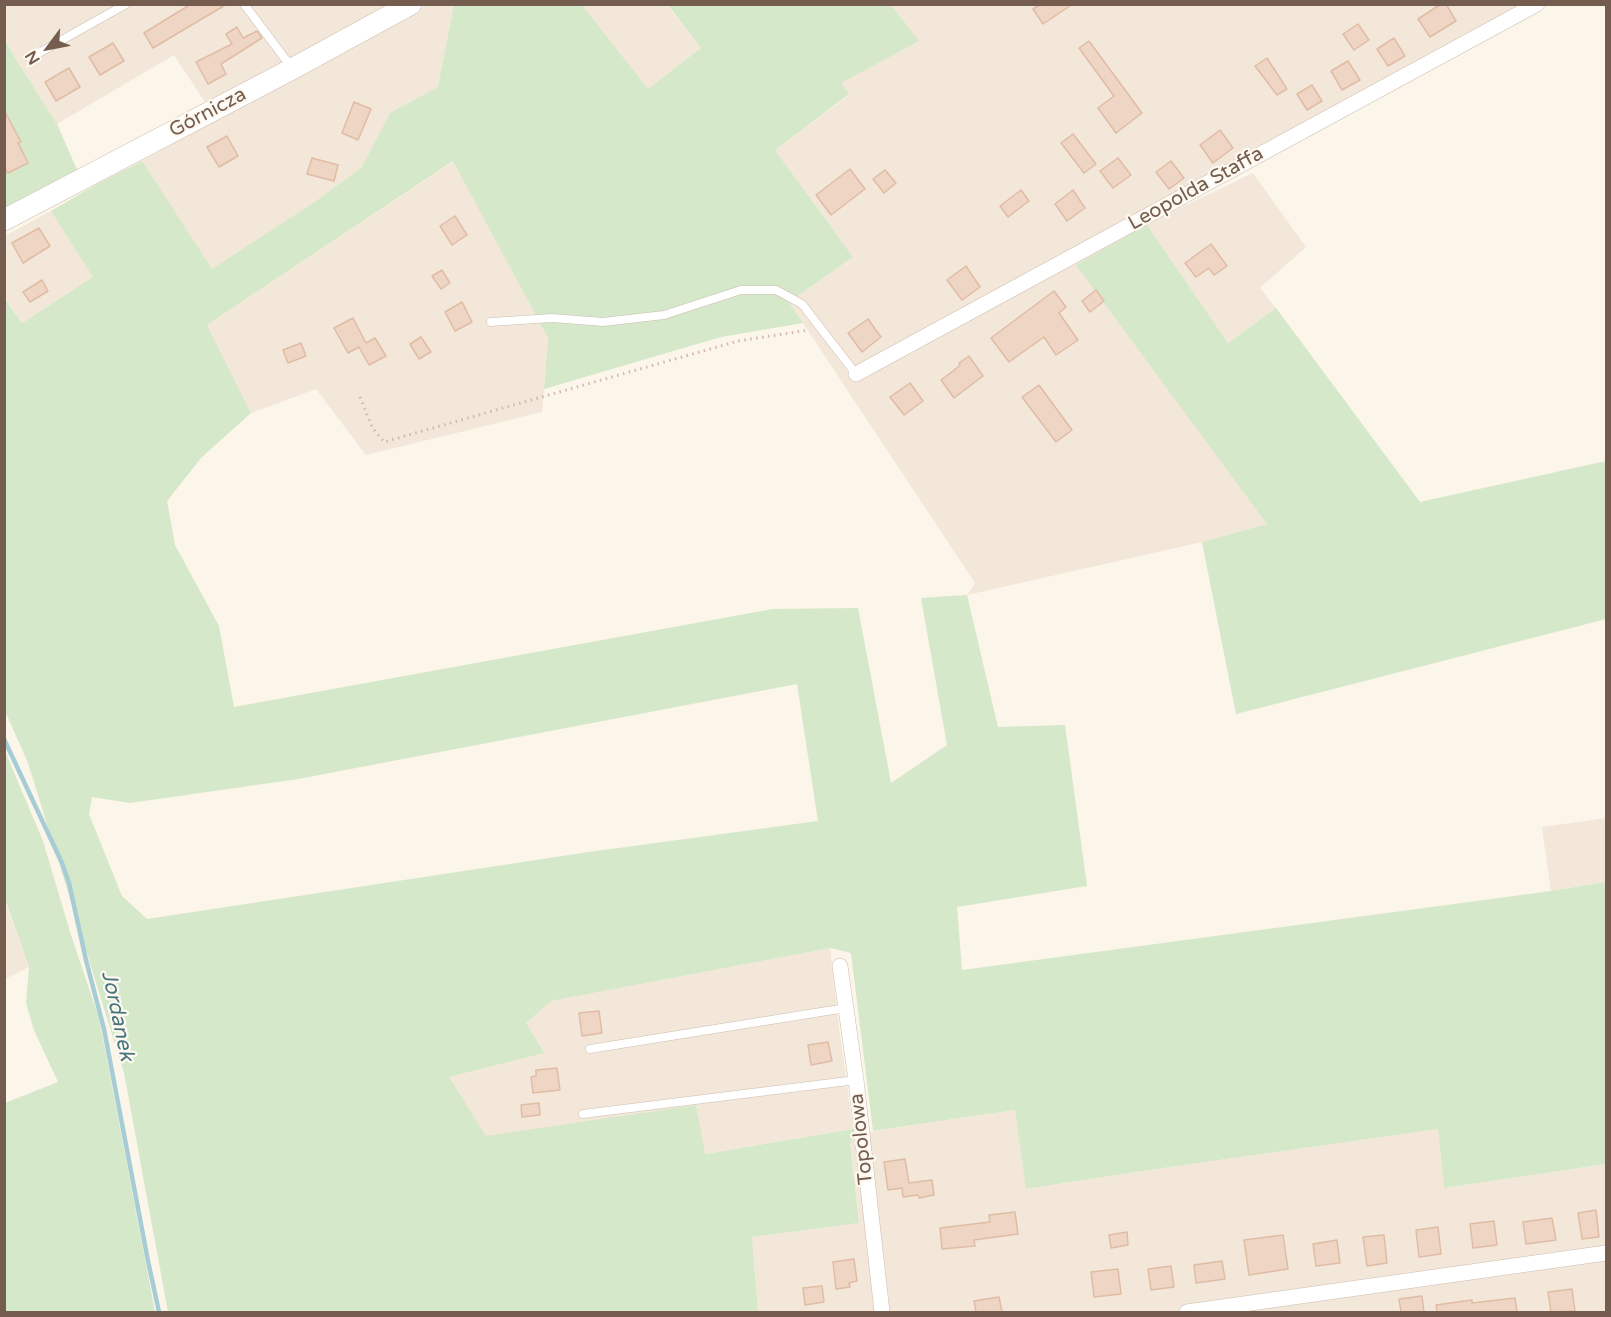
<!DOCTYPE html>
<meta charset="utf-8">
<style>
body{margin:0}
#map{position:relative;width:1611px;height:1317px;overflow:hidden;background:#fbf5ea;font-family:"Varela Round",sans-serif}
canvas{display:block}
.frame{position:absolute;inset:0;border:6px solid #745d4f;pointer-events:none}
.north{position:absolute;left:18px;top:18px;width:60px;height:60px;-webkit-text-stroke:4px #fef9f0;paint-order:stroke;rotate:238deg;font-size:16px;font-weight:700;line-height:24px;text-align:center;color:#745d4f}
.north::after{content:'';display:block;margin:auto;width:21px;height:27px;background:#745d4f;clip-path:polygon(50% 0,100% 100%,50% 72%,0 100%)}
</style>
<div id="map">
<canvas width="1611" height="1317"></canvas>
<div class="frame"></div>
<div class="north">N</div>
</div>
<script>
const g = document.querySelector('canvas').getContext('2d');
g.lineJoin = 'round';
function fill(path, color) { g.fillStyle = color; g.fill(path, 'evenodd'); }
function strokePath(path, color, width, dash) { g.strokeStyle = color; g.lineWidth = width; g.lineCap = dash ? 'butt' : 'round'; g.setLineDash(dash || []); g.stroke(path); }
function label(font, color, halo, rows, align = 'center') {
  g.font = font + ' "Varela Round",sans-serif'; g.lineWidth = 4.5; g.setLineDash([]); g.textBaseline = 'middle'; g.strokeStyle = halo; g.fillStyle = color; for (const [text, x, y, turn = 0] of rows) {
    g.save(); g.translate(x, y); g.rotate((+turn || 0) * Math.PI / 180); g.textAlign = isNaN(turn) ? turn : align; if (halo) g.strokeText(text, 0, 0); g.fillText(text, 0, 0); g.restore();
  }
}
fill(new Path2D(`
 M4 5H389L207 105 174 55 57 124 17 61 5 38Z
 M426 5H454L439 87 390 113 363 167 316 201 211 270 142 161Z
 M582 5H667L701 48 648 90Z
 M891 5H1540L1161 217 1253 173 1306 247 1260 288 1276 308 1228 343 1147 225 1267 524 1202 542 967 595 975 583 789 302 853 257 775 150 849 95 840 83 918 41Z
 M454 161 548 338 542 412 366 455 316 389 251 413 207 325Z
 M51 211 94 277 22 323 5 297V236Z
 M1606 818V882L1551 891 1542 827Z
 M4 899 29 967 5 979H4Z
 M830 948 838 1019 853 1129 704 1154 696 1105 486 1137 448 1077 543 1053 526 1023 551 1001Z
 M1015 1110 1027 1189 1142 1171 1438 1129 1444 1188 1606 1164V1312H758L752 1237 859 1223 850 1144 856 1134Z`), '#f2e7d9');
fill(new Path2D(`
 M454 5H582L648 89 701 48 668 5H891L919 41 841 83 849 94 775 150 853 257 789 302 803 323 721 337 544 389 548 338 453 161 207 325 251 413 201 458 167 501 175 545 219 626 234 707 773 609 858 608 891 783 947 745 921 598 967 595 998 727 1065 725 1087 886 957 907 962 970 1551 891 1606 882V1164L1444 1188 1438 1129 1142 1171 1026 1189 1015 1110 873 1131 851 953 830 948 551 1001 526 1023 544 1053 449 1077 486 1136 696 1105 705 1154 853 1129 856 1134 850 1144 859 1223 752 1237 758 1312H168L124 1073 28 763 5 711 4 297 22 323 93 277 51 211 99 183 142 161 212 269 316 201 362 167 390 113 438 87ZM797 684 818 821 589 852 147 919 122 896 89 814 92 797 130 803 298 779Z
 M4 38 17 61 57 124 78 172 4 213Z
 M1147 225 1228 343 1276 308 1420 502 1606 461V619L1236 714 1202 542 1267 524 1076 265Z
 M5 751 43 841 71 935 99 1018 155 1312H5V1103L58 1082 34 1030 26 1003 29 967 5 899Z`), '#d5e8c9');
strokePath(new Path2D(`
 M4 739 62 863 69 883 86 960 104 1029 148 1261 159 1312`), '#a6cdd5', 4.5);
const building = new Path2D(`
 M191 4H227L153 48 144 33Z
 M1041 4H1073L1043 24 1033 9Z
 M1441 4H1446L1456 21 1430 37 1418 19Z
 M1358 24 1369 40 1354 50 1343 34Z
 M237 27 243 38 257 31 262 38 221 64 226 74 208 84 196 62 232 44 226 34Z
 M1394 38 1405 56 1388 66 1377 49Z
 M1089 41 1142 113 1116 133 1098 108 1114 96 1079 48Z
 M113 43 124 61 100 75 89 57Z
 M1267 58 1287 89 1277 95 1255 66Z
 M1348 61 1360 80 1342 90 1331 71Z
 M69 68 80 87 56 101 45 82Z
 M1312 85 1322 101 1307 110 1297 94Z
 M354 102 371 109 358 140 342 133Z
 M4 110 21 142 18 143 28 163 8 173 4 167Z
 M1220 130 1233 148 1213 163 1200 145Z
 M1073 134 1096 164 1084 173 1061 143Z
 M227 136 238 156 219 167 207 147Z
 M312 158 338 165 334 181 307 174Z
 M1118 158 1131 175 1113 188 1100 171Z
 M1171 161 1184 178 1169 189 1156 172Z
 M850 169 865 189 831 215 816 195Z
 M885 170 896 183 884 193 873 179Z
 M1021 190 1029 201 1008 217 1000 206Z
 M1073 190 1085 208 1067 221 1055 204Z
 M455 216 467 235 452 245 440 226Z
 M39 228 50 246 23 263 12 243Z
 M1211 244 1227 266 1214 275 1209 268 1196 277 1185 263Z
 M966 266 980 287 962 300 947 280Z
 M442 270 450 283 441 289 432 276Z
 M42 280 48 291 30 302 23 292Z
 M1096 290 1104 301 1090 312 1082 301Z
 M1054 291 1066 307 1059 313 1078 340 1056 355 1044 337 1009 362 991 338Z
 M462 302 472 322 455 331 445 312Z
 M353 318 366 343 375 338 386 356 369 365 359 347 348 353 334 328Z
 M868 319 881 337 862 352 848 333Z
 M421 337 431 352 419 359 410 344Z
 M301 343 306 356 288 363 283 350Z
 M969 356 983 376 954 398 941 380 953 371 960 365 959 363Z
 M910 383 923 401 904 415 890 397Z
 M1039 385 1072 430 1056 442 1022 397Z
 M599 1011 602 1033 582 1036 579 1013Z
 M828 1042 832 1061 811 1065 808 1045Z
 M557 1068 560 1090 533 1093 531 1077 536 1076V1070Z
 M539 1103 540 1115 522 1117 521 1105Z
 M905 1159 909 1183 932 1180 934 1195 919 1198 918 1195 903 1197 902 1188 888 1190 884 1162Z
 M1596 1210 1599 1237 1582 1239 1578 1213Z
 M1015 1212 1018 1234 974 1240 975 1246 942 1249 940 1228 990 1222 989 1215Z
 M1552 1218 1556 1240 1526 1244 1523 1222Z
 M1494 1221 1497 1245 1473 1248 1470 1224Z
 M1438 1227 1441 1254 1419 1257 1416 1230Z
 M1127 1232 1128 1245 1111 1248 1109 1235Z
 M1283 1235 1288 1269 1249 1275 1244 1240Z
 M1384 1235 1387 1263 1367 1266 1363 1237Z
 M1337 1240 1340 1263 1316 1266 1313 1244Z
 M854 1259 857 1281 849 1283 850 1287 836 1289 833 1262Z
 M1222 1261 1225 1279 1196 1283 1194 1265Z
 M1171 1266 1174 1287 1151 1290 1148 1269Z
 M1118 1269 1121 1294 1094 1297 1091 1272Z
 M822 1286 824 1302 805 1305 803 1288Z
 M1572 1289 1575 1311 1551 1312 1548 1292Z
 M1422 1296 1424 1312H1401L1399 1299Z
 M999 1297 1002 1312H976L974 1301Z
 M1515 1298 1517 1312H1437L1436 1305 1472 1300V1303Z`);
fill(building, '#efd5c3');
strokePath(building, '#e0bca5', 1.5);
const lane = new Path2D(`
 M244 4 292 68
 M30 58 126 4
 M491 322 552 318 603 322 664 315 741 290H776L802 304 856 374
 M590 1049 846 1008
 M583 1114 856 1080`);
const street = new Path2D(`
 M856 374 1537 4
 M840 966 856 1080 882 1312
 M1187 1312 1606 1253`);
const secondary = new Path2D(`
 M4 220 292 69 411 4`);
strokePath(lane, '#cdbdb0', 9);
strokePath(street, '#cdbdb0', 16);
strokePath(secondary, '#cfbdae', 22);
strokePath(new Path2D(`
 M360 397 372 427 384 442 738 341 809 330`), '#d4b8a6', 3, [1.5, 4.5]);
strokePath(lane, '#fff', 8);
strokePath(street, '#fff', 15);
strokePath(secondary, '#fff', 21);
label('20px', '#745d4f', '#fef9f0', [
 ["Górnicza",208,113,-28],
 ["Leopolda Staffa",1196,189,-29],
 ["Topolowa",862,1139,-96]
]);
label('italic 21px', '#47757f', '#fef9f0', [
 ["Jordanek",117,1016,78]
]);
</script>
